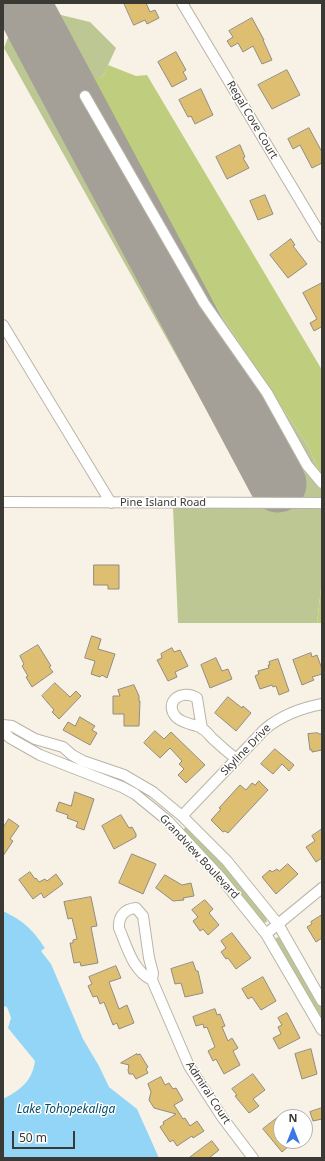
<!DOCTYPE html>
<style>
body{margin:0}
#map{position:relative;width:325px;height:1161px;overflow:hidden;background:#f7f2e5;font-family:"Noto Sans",sans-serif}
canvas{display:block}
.frame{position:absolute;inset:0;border:4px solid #3b3934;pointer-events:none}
.north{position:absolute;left:273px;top:1109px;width:40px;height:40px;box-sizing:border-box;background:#fff;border:1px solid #b1b0ae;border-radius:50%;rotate:0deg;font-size:11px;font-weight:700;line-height:16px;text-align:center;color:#3b3934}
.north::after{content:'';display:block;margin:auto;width:14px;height:18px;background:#3c77e7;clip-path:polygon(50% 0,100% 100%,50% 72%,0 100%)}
.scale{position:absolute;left:12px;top:1131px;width:63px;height:18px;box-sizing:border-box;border:2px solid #3b3934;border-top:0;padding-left:5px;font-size:12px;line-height:14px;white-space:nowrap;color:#3b3934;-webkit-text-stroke:3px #fff;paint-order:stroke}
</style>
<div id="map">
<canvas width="325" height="1161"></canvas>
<div class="frame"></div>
<div class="north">N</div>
<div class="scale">50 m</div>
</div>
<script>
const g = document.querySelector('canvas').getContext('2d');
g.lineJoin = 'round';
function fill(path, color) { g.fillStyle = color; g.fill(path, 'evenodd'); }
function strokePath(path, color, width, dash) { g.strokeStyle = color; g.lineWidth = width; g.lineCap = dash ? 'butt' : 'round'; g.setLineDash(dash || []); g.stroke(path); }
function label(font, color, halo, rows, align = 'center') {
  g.font = font + ' "Noto Sans",sans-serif'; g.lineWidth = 3; g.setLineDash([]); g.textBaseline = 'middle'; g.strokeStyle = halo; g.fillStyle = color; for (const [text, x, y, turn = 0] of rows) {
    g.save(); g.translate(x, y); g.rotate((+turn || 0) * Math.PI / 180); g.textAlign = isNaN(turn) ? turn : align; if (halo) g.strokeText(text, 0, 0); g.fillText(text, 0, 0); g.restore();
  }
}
fill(new Path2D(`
 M8 3H53L57 14 90 22 116 48 103 76 88 84 136 181 265 383 307 444 322 477V498H256L4 48 15 19Z
 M173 508H322V580L317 623H178Z
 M185 828H188L230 871 266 917 267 922 262 923 182 830Z
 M279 937 282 938 315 992 322 1007V1024L298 978 275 941 276 938Z`), '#bdc794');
fill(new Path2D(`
 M108 65 136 76 147 75 322 370V477L307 444 265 383 136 181 87 83 103 76Z
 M322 580V623H317Z`), '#bfcd7f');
fill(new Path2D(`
 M3 911C25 922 31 928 45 948L41 951 51 964 83 1039 99 1066 109 1087 137 1109 159 1158H3V1099C20 1090 32 1082 35 1061L8 1028 11 1018 7 1007 3 1006Z`), '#92d5f7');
strokePath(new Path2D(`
 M22 3 278 484`), '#a4a097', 57);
const building = new Path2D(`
 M124 3H146L150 12 155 10 159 18 147 24 145 20 134 25Z
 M252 18 264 40H263L272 60 262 64 253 46 243 52 238 43 231 47 227 41 233 37 229 31Z
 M176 52 186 70 183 72 187 79 172 87 158 62Z
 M287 70 300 95 272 109 258 85Z
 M201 89 213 115 195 124 191 116 188 117 179 100Z
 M309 128 322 152V163L312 168 300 145 293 149 288 139Z
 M240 145 245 157 243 158 249 168 227 179 216 157Z
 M265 195 273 214 258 220 250 201Z
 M291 239 295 245 293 246 307 264 288 278 270 255Z
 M322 283V328L321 327 314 331 310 323 317 319 303 293Z
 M94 565H119V589H108V585H94Z
 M92 636 101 639 98 649 115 654 107 678 102 675 100 677 91 674 95 661 85 658Z
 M38 645 51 666 49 667 53 672 32 687 26 677 28 676 22 666 24 664 20 656Z
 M172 648 174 652 180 650 188 666 175 672 177 677 168 681 157 660 162 658 161 654Z
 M311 653 312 657 317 655 322 669V674L312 677 314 680 302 685 293 660Z
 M216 658 222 671 228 669 232 679 210 688 201 665Z
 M278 659 289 691 279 695 276 686 273 687 272 685 260 689 255 676 259 674 258 671 269 668 268 665H270L269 662Z
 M55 683 70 697 76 691 81 696 59 719 52 712 54 710 42 696Z
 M134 685 139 696V701H140L139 726H124V714H113V696H120L118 690Z
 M228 697 242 708 243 706 251 713 236 731 215 713Z
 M80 717 95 726 92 730 97 733 90 745 63 730 68 722 75 726Z
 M155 731 164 739 171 732 205 765 186 783 178 775 184 769 179 764 182 761 170 748 160 758 144 743Z
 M318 733 319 734H322V750L312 752V750H310L308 734Z
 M275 749 294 765 289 771 282 764 273 774 261 764Z
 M259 781 268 790 228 833 225 831 223 832 211 820 221 809 219 808 240 785 246 790 252 783 255 785Z
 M75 792 94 799 84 830 76 827 78 822 67 818 68 815 56 811 59 802 71 806Z
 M121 815 129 828 132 827 136 834V837L114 849 102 826Z
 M9 819 19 826 10 839 13 841 3 856V828Z
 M322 829V858L316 862 306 847 315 841 312 836Z
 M132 854 156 864 143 894 119 883Z
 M288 864 298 874 276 894 262 877 270 870 272 872 277 869 279 871Z
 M30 872 35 879 36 878 39 882 45 879 47 881 56 874 63 884 44 898 41 893 33 899 19 880Z
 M165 875 182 885 191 883 194 896 183 898 184 900 173 901 156 888Z
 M91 897 97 926 91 927 98 963 81 966 80 962 74 963 70 943H73V940L77 939 72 918 68 919 64 902Z
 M205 900 213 909 209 913 219 925 208 935 203 929 200 931 193 921 198 917 192 910Z
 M322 915V938L316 942 307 927 312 924 311 922Z
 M232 933 251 958 236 969 228 958 226 959 221 952 226 948 221 941Z
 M193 962 196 971H198L203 993 185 997 181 983 175 984 171 969Z
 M116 966 121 978 109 982 119 1009 127 1005 134 1023 119 1029 117 1023 113 1025 104 1002 100 1004 97 996 93 997 88 986 92 984 89 977Z
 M263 977 276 1001 261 1010 252 997 248 999 242 989Z
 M215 1009 217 1015 220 1014 225 1026 222 1027 228 1041 232 1038 238 1048 233 1051 240 1065 224 1074 216 1059 213 1061 208 1051 215 1047 207 1027 204 1028 203 1024 196 1026 193 1017Z
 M287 1013 300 1038 279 1049 273 1038 281 1034 278 1027 282 1025 278 1018Z
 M311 1049 317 1074 302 1079 295 1054Z
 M137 1054V1055L140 1054 148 1067 146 1069 148 1073 136 1079 133 1074H129L128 1070 129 1065 121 1063Z
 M253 1074 265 1090 253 1099 259 1106 249 1113 235 1096 237 1095 232 1089Z
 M161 1077 165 1085 169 1083 173 1089 176 1088 183 1100 174 1105 183 1119 185 1118 190 1126 197 1121 204 1131 193 1138 192 1136 177 1146 173 1140 170 1142 160 1127 164 1124 163 1122 176 1114 154 1108 149 1100 151 1092 148 1084Z
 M322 1108V1119L313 1121 310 1112Z
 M281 1115V1141H295L282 1152 263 1129Z
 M212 1141 219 1150 209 1158H189Z`);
fill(building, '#debf72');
strokePath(building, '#918c81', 1);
const minor = new Path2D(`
 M182 3 322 237
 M85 96 204 303 267 393 307 465 322 483
 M3 325 111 503
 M3 502 322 503
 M3 725 12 726 35 739 63 747 72 755 83 761 124 775 153 792 182 816 227 861 278 924 322 1001
 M202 729 197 698C182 688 163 702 176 717 183 724 194 724 202 728 206 731 210 736 213 739 221 746 228 753 237 759
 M3 731 10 738 40 755 122 787 135 794 168 821 221 878 266 934 322 1030
 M182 816 265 729C282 715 301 708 322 704
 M266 934 322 888
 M152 980C133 971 127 947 119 928 118 917 124 909 136 908L143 916 149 958 153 973 152 980 189 1066 222 1117 253 1158`);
strokePath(minor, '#b9b4a7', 12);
strokePath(minor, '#fff', 10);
label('11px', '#3b3934', '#fff', [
 ["Regal Cove Court",252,120,59],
 ["Pine Island Road",163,503],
 ["Skyline Drive",246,750,-46],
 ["Grandview Boulevard",199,857,47],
 ["Admiral Court",208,1093,57]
]);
label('italic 12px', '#014e69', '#fff', [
 ["Lake Tohopekaliga",66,1110]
]);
</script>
